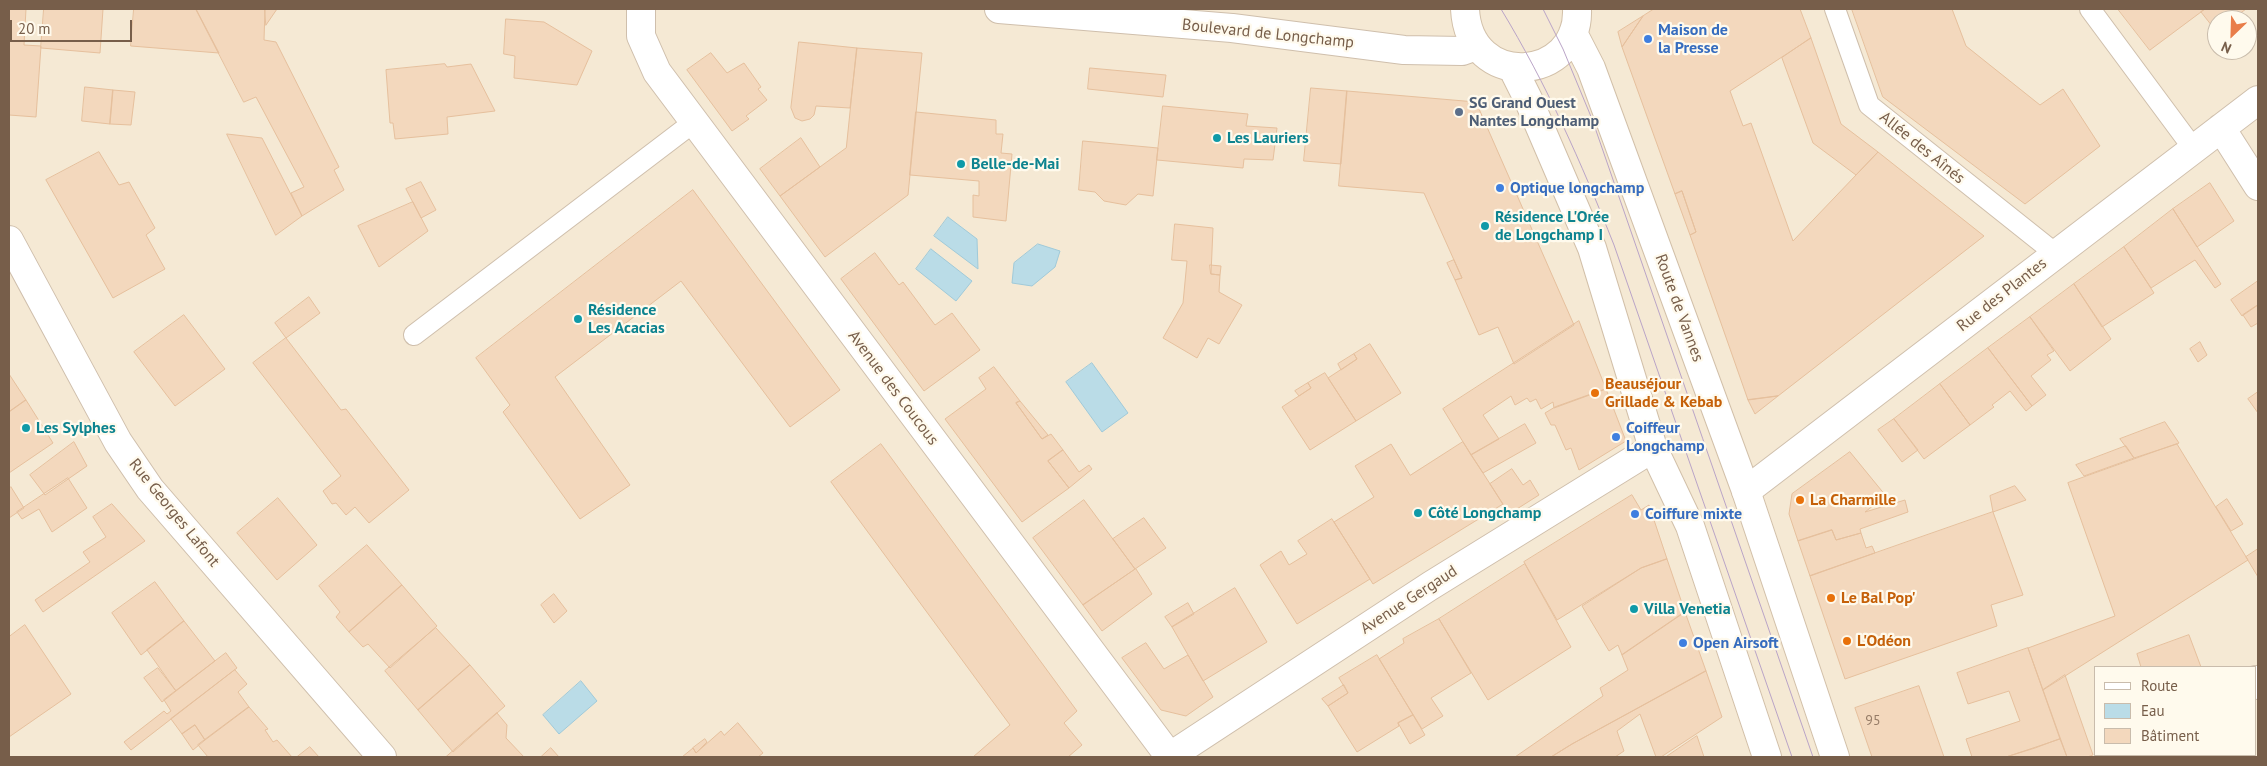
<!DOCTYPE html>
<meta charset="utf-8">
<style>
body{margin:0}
#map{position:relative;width:2267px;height:766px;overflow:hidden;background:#fdf6e6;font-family:"PT Sans",sans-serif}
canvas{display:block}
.frame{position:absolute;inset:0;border:10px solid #775e4a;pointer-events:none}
.legend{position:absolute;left:2094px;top:666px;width:162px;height:90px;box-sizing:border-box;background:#fffaed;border:1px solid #c9bcac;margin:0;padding:6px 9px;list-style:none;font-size:15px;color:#775e4a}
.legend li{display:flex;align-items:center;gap:10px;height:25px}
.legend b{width:25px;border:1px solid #c9bcac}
.north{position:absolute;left:2207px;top:10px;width:50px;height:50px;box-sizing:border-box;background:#fffaed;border:1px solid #c9bcac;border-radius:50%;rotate:204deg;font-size:14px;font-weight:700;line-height:20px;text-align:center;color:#775e4a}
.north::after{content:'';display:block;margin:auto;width:18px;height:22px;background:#e97d49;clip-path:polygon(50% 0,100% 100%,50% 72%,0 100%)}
.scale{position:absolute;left:10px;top:20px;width:122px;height:22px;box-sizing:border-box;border:2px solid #775e4a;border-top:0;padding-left:6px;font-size:15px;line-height:18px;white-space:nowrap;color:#775e4a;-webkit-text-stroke:4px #fffaed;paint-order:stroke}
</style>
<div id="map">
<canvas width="2267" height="766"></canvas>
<div class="frame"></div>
<ul class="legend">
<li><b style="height:6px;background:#fff"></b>Route</li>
<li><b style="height:14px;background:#badce7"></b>Eau</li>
<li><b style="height:14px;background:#f3d8bd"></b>Bâtiment</li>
</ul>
<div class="north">N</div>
<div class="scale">20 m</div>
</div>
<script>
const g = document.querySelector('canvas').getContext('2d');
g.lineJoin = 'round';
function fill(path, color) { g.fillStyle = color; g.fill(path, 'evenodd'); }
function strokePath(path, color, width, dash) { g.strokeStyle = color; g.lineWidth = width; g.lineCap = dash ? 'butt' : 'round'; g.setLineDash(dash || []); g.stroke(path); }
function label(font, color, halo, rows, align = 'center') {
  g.font = font + ' "PT Sans",sans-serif'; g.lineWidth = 4.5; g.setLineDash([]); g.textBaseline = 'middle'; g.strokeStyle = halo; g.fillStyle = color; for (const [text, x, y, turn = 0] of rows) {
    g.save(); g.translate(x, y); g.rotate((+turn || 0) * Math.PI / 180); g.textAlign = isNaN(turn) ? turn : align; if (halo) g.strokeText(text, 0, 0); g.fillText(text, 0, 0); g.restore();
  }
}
fill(new Path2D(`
 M9 9H2258V757H9ZM2217 20H2247V50H2217ZM2096 667H2256V755H2096Z`), '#f5e9d4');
const water = new Path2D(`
 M948 217 977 239 978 269 934 236Z
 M1038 244 1060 251 1055 267 1032 286 1012 283 1014 263Z
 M931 249 972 281 956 301 916 269Z
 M1092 363 1128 413 1102 432 1066 382Z
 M581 681 597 701 559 734 543 715Z`);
fill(water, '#badce7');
strokePath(water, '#a0cad9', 1);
const building = new Path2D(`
 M9 9H26L24 45 41 46 36 117 9 115Z
 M44 9H103L100 53 41 48Z
 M134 9H196L219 53 131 46Z
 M196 9H265L264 40 276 42 339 167 334 170 344 190 302 216 291 193 304 187 256 97 244 102Z
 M265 9H277L266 25Z
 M1654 9H1800L1811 38 1730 91 1743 126 1751 123 1793 241 1878 152 1984 236 1778 396 1748 400 1690 235 1696 232 1682 191 1675 194 1622 47 1643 16Z
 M1852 9H1952L1966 46 2040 105 2063 89 2100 146 2025 204 1883 97Z
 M2118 9H2205L2150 50Z
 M2205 9H2246L2231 20H2217L2216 31 2201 12Z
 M1643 16 1622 47 1618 32Z
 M506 19 544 22 592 51 577 85 514 78 515 56 504 54Z
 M1811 38 1841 124 1878 152 1856 175 1813 143 1782 58Z
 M799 42 857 48 850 108 816 106 814 115 810 119 802 121 795 118 791 108Z
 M857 48 922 53 908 195 825 257 780 196 846 148Z
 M711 53 727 73 744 63 761 87 758 89 767 100 746 116 749 119 732 131 687 70Z
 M445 64 447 67 471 64 495 111 447 117 448 134 395 139 393 123H390L386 70Z
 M1090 68 1166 75 1163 97 1088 89Z
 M85 87 113 90 110 124 82 121Z
 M1311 88 1347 91 1341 164 1304 161Z
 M113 90 135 92 131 125 110 124Z
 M1347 91 1476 102 1574 325 1514 364 1498 327 1479 335 1455 280 1462 278 1424 193 1339 186Z
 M1163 106 1248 114 1246 126 1277 128 1273 160 1244 159 1243 168 1157 160Z
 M916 112 996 120V134H1003L1001 153 1012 154 1006 221 973 217V195L979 196V181L910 175Z
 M227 134 262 138 302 216 276 235Z
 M801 138 820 167 780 196 760 169Z
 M1083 141 1158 148 1153 196 1138 194 1126 205 1104 201 1095 192 1079 190Z
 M99 152 119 185 129 182 155 228 146 235 165 269 113 298 46 180Z
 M421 182 436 210 421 218 406 189Z
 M2210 183 2234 221 2197 247 2173 209Z
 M693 190 840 390 790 427 681 281 555 377 630 485 580 519 503 412 510 405 476 358Z
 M1682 191 1696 232 1690 235 1675 194Z
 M413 202 428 231 379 267 358 226Z
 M2173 209 2221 284 2215 288 2195 260 2151 288 2124 247Z
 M1175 224 1213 228 1211 274 1220 275 1219 292 1242 305 1219 344 1208 338 1197 358 1163 338 1183 303 1187 261 1172 260Z
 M2124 247 2154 293 2102 327 2074 284Z
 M875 253 899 285 903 282 935 325 952 313 980 350 924 391 841 279Z
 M1454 260 1462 278 1455 280 1447 263Z
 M1210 265 1221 266 1220 275 1211 274Z
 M2258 281V305L2242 316 2231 300Z
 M2074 284 2111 339 2070 371 2030 317Z
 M309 297 320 313 286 338 275 323Z
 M2258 305V323L2251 327 2243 315Z
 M184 315 225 369 175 406 134 352Z
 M2030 317 2054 351 2047 355 2051 360 2031 376 2046 395 2032 406 1988 348Z
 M1579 321 1606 389 1554 408 1553 402 1541 409 1536 399 1530 402 1527 398 1515 405 1511 396 1483 415 1499 439 1471 455 1443 409Z
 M286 338 341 410 346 409 409 490 369 523 355 507 346 515 336 503 332 504 323 491 341 476 253 363Z
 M2200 342 2207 355 2198 362 2190 349Z
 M1370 344 1401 393 1356 421 1328 378 1357 359 1354 354Z
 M1988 348 2032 406 2026 411 2010 391 1992 405 1994 407 1970 425 1940 384Z
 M1354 354 1357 359 1341 370 1338 364Z
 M994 367 1020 401 1016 403 1042 439 1051 434 1063 450 1048 461 1069 488 1022 522 945 419 986 389 979 378Z
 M1325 373 1356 421 1310 450 1282 407 1311 388 1308 383Z
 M9 374 26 400 9 412Z
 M1308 383 1311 388 1299 396 1295 391Z
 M1940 384 1970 425 1924 459 1894 419Z
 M1606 389 1626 441 1579 470 1571 448 1566 450 1555 425H1551L1545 413 1555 407Z
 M2258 392V413L2248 399Z
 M1778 396 1755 414 1748 400Z
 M26 400 53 443 9 473V412Z
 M1020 401 1048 435 1042 439 1016 403Z
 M1894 419 1918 450 1902 462 1878 430Z
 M2165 422 2179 443 2177 444 2134 458 2120 439Z
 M1525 424 1536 443 1483 473 1471 455Z
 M74 442 87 466 45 495 30 475Z
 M1463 442 1503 504 1373 584 1334 522 1374 497 1355 466 1391 444 1410 475Z
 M881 444 1077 711 1064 723 1082 745 1068 757H973L1010 725 831 482Z
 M2177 444 2248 560 2043 690 2028 648 2115 616 2068 483Z
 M2126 446 2134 458 2084 476 2076 465Z
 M1063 450 1079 472 1089 465 1092 469 1069 488 1048 461Z
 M1850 452 1886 496 1865 512 1905 500 1908 512 1860 529 1861 533 1836 540 1832 530 1798 541 1789 514 1792 494Z
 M1512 469 1523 485 1530 480 1539 495 1509 514 1490 484Z
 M68 478 87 508 52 532 39 509 22 519 17 512Z
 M2015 486 2026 500 1993 512 1990 496Z
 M11 487 24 508 9 518V489Z
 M1632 495 1641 510 1649 505 1667 559 1641 568 1557 620 1524 562Z
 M278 498 317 545 277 580 237 533Z
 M2227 499 2243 524 2231 531 2216 507Z
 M1084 500 1135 569 1083 605 1033 538Z
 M112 504 145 541 43 612 35 600 90 562 83 552 106 537 93 517Z
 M1993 512 2023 595 1991 605 1997 626 1845 679 1810 576Z
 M1144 518 1166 548 1135 569 1113 539Z
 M1332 519 1370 579 1297 624 1260 565 1281 551 1289 565 1307 554 1298 541Z
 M1832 530 1836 540 1861 533 1866 548 1872 546 1875 553 1810 576 1798 541Z
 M367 545 402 585 349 632 336 617 340 612 319 586Z
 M2258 549V577L2246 557Z
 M1667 559 1685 612 1622 655 1618 645 1609 651 1582 606 1641 568Z
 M1525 564 1571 647 1488 700 1439 619Z
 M1136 569 1152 594 1102 631 1083 605Z
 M155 582 184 621 141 655 112 613Z
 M402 585 437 626 390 668 368 644 363 647 349 632Z
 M1235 588 1267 642 1203 681 1172 627Z
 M554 594 567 611 554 623 541 605Z
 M1188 603 1194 614 1172 627 1165 617Z
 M1685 612 1706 671 1572 744 1551 757H1515L1603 696 1600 688 1628 670 1622 655Z
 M1439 619 1471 673 1431 698 1443 716 1422 729 1379 659 1404 643 1403 639Z
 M184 621 215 661 176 691 147 650Z
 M25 625 71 694 9 737V637Z
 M436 628 470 665 418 710 385 671Z
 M2189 635 2201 667H2141L2137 654Z
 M1146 643 1164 669 1188 655 1213 697 1186 716 1161 710 1122 658Z
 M2028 648 2060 739 2006 757H1972L1966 739 2020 721 2009 691 1968 704 1957 673Z
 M226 653 237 668 131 750 124 742 164 711 167 714 171 711 164 700Z
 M1377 655 1413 715 1398 723 1399 726 1357 752 1328 706 1348 693 1339 678Z
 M470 665 505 706 453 752 418 710Z
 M158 668 176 691 162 702 144 678Z
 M235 670 247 684 238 692 249 707 205 740 195 725 182 734 171 719Z
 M1706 671 1722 717 1661 757H1656L1640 714 1617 731 1624 751 1615 757H1551L1572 744Z
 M2065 675 2093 755 2087 757H2067L2043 690Z
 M1344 685 1348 693 1328 706 1322 699Z
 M1919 686 1944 757H1872L1855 708Z
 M249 707 268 729 265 730 273 742 277 740 292 757H208L198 745Z
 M497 713 507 725 506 738 524 757H446Z
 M1413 715 1425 735 1410 744 1398 723Z
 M738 723 763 753 758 757H682L693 748 696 753 721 731 724 735Z
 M195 725 205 740 193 750 182 734Z
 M1697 736 1704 757H1666Z
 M705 739 707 742 696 753 693 748Z
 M2060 739 2067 757H2006L2035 748Z
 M310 747 319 757H297Z
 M551 748 559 757H541Z`);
fill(building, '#f3d8bd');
strokePath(building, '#e6c09d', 1);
const lane = new Path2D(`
 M1835 9 1869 105 2056 254
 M2090 9 2193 148
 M414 335 694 122`);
const street = new Path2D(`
 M641 9V36L657 72 1170 757
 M999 9 1232 28 1404 50 1462 51 1476 46
 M2221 128 2258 186
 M9 240 118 442 150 489 382 757
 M1746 491 2258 100
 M2256 680 2258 685
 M1169 757 1430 586 1653 448`);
const secondary = new Path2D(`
 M1465 9C1469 91 1580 82 1577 9
 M1573 33 1591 68 1746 491 1835 757
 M1512 67 1528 99 1592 248 1653 448 1690 526 1767 757`);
strokePath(lane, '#cfbfac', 22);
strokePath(street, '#cfbfac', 30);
strokePath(secondary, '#d2c0a9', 30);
strokePath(lane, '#fff', 20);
strokePath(street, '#fff', 28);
strokePath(secondary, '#fff', 28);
strokePath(new Path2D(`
 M1501 9C1547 85 1581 162 1614 245L1792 757
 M1543 9 1563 49 1592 119 1813 757`), '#baa4c7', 1);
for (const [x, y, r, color] of [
 [1648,39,5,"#3f7fe0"],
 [1459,112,5,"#5c6f8a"],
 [1217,138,5,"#0f9aa8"],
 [961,164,5,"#0f9aa8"],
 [1500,188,5,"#3f7fe0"],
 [1485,226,5,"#0f9aa8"],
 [578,319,5,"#0f9aa8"],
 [1595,393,5,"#e8710a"],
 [26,428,5,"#0f9aa8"],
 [1616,437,5,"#3f7fe0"],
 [1800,500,5,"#e8710a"],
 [1418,513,5,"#0f9aa8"],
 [1635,514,5,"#3f7fe0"],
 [1831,598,5,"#e8710a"],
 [1634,609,5,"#0f9aa8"],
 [1847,641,5,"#e8710a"],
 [1683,643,5,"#3f7fe0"]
]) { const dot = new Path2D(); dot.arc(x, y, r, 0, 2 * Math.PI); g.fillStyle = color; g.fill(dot); strokePath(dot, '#fffaed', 2); }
label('14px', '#967c67', null, [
 ["95",1873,721]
]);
label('bold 16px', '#366cbe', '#fffaed', [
 ["Maison de",1658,30],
 ["la Presse",1658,48],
 ["Optique longchamp",1510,188],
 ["Coiffeur",1626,428],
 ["Longchamp",1626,446],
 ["Coiffure mixte",1645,514],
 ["Open Airsoft",1693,643]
], 'left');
label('16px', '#775e4a', '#fffaed', [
 ["Boulevard de Longchamp",1268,34,6],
 ["Allée des Aînés",1922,148,39],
 ["Rue des Plantes",2002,295,-38],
 ["Route de Vannes",1679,308,70],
 ["Avenue des Coucous",893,388,53],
 ["Rue Georges Lafont",174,513,51],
 ["Avenue Gergaud",1409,600,-33]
]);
label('bold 16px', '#4e5e75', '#fffaed', [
 ["SG Grand Ouest",1469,103],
 ["Nantes Longchamp",1469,121]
], 'left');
label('bold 16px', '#0d838f', '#fffaed', [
 ["Les Lauriers",1227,138],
 ["Belle-de-Mai",971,164],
 ["Résidence L'Orée",1495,217],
 ["de Longchamp I",1495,235],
 ["Résidence",588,310],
 ["Les Acacias",588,328],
 ["Les Sylphes",36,428],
 ["Côté Longchamp",1428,513],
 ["Villa Venetia",1644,609]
], 'left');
label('bold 16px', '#c56008', '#fffaed', [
 ["Beauséjour",1605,384],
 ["Grillade & Kebab",1605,402],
 ["La Charmille",1810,500],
 ["Le Bal Pop'",1841,598],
 ["L'Odéon",1857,641]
], 'left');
</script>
